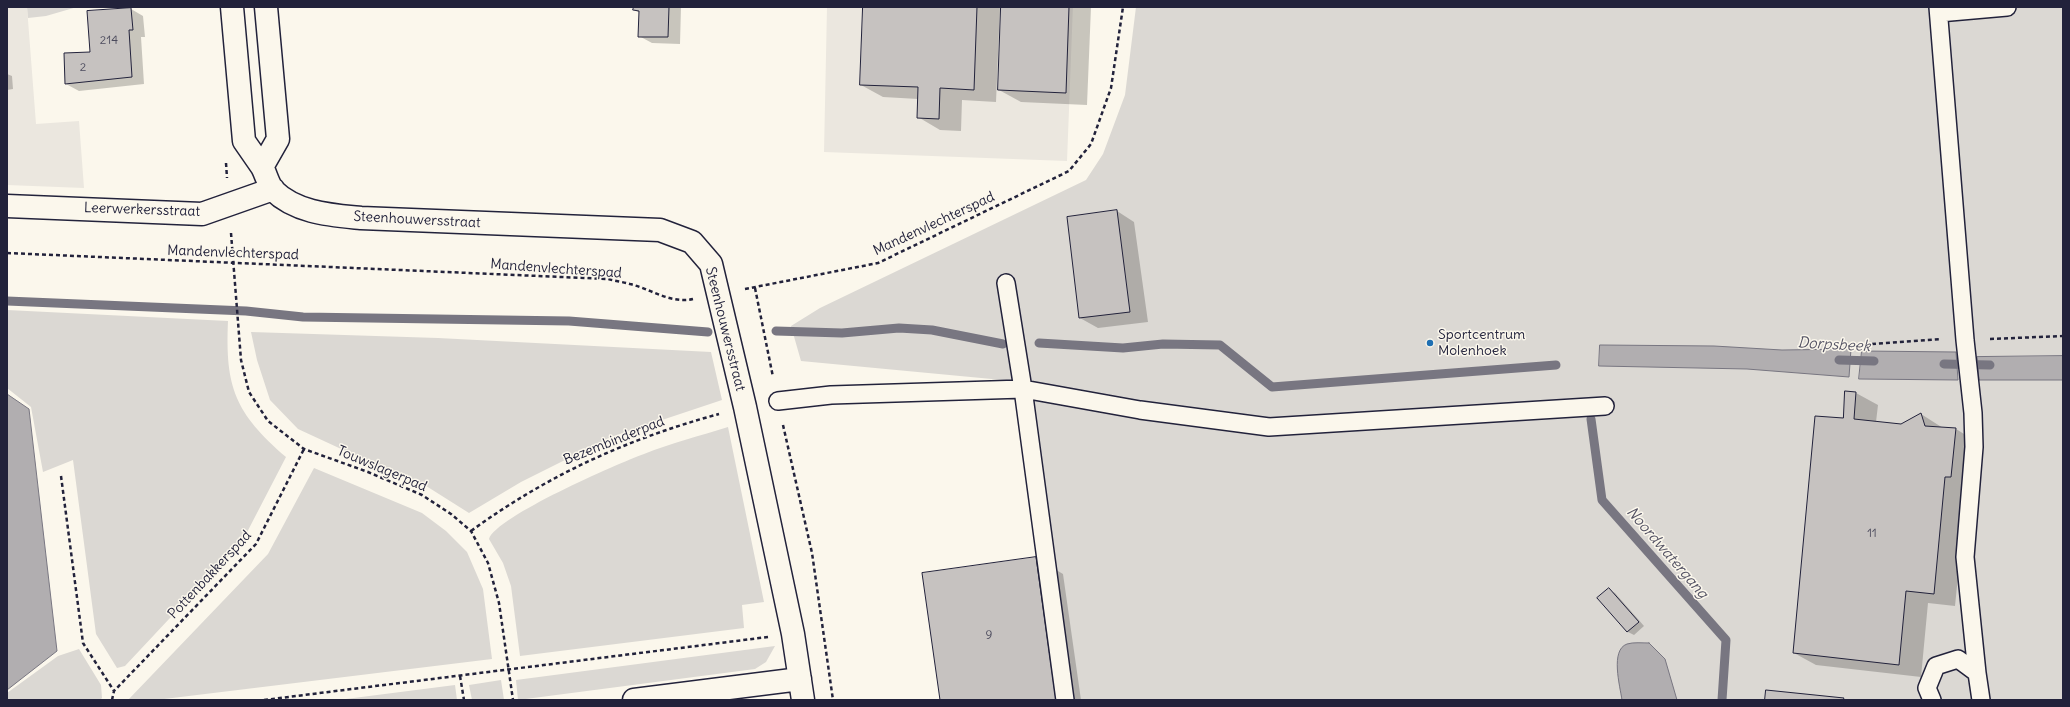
<!DOCTYPE html>
<style>
body{margin:0}
#map{position:relative;width:2070px;height:707px;overflow:hidden;background:#fbf7ec;font-family:Delius,sans-serif}
canvas{display:block}
.frame{position:absolute;inset:0;border:8px solid #22223b;pointer-events:none}
</style>
<div id="map">
<canvas width="2070" height="707"></canvas>
<div class="frame"></div>
</div>
<script>
const g = document.querySelector('canvas').getContext('2d');
g.lineJoin = 'round';
function fill(path, color) { g.fillStyle = color; g.fill(path, 'evenodd'); }
function strokePath(path, color, width, dash) { g.strokeStyle = color; g.lineWidth = width; g.lineCap = dash ? 'butt' : 'round'; g.setLineDash(dash || []); g.stroke(path); }
function label(font, color, halo, rows, align = 'center') {
  g.font = font + ' Delius,sans-serif'; g.lineWidth = 3; g.setLineDash([]); g.textBaseline = 'middle'; g.strokeStyle = halo; g.fillStyle = color; for (const [text, x, y, turn = 0] of rows) {
    g.save(); g.translate(x, y); g.rotate((+turn || 0) * Math.PI / 180); g.textAlign = isNaN(turn) ? turn : align; if (halo) g.strokeText(text, 0, 0); g.fillText(text, 0, 0); g.restore();
  }
}
fill(new Path2D(`
 M7 7H27L36 124 79 121 84 188 7 185Z
 M827 7H1073L1067 161 824 152Z`), '#ebe7df');
fill(new Path2D(`
 M27 7H77L46 16 28 18Z
 M1136 7H2063V700H1056L1013 381 801 361 791 326 820 308 1086 180 1103 154 1125 95Z
 M7 310 228 321C225 387 235 413 286 457L243 540 125 666 117 668 96 634 73 460 43 472 31 407 7 388Z
 M251 332 438 338 711 352 722 400 611 437 521 482 469 513 423 484 352 454 298 429 270 400 257 360Z
 M728 427 764 602 742 605 744 628 520 656 511 586 503 563 489 539C497 516 617 464 644 454 671 443 700 436 728 427Z
 M314 468 422 513 446 531 467 552 483 589 492 659 156 700H128L268 554Z
 M775 646 766 662 755 669 518 700 516 680Z
 M79 649 101 685 102 698 100 700H7V693L58 656Z
 M501 680 504 700H472L469 685Z
 M455 685 457 700H338Z`), '#dbd8d3');
const water = new Path2D(`
 M1600 345 1714 346 1782 350 1851 349 1849 377 1747 369 1599 366Z
 M1862 351 1956 352 1958 380 1859 379Z
 M2063 356V380H1979L1977 357Z
 M7 394 29 409 57 651 7 690Z
 M1649 643 1665 659 1677 700H1622C1620 686 1610 650 1627 644 1633 642 1643 643 1649 643Z`);
fill(water, '#b1aeb0');
strokePath(water, '#787681', 1);
fill(new Path2D(`
 M635 7H681L680 44 652 43 639 36 640 13 634 10Z
 M864 7H1000L996 102 962 100 961 131 940 130 918 117V99L883 97 861 85Z
 M1002 7H1091L1087 105 1021 102 999 90Z
 M131 9 143 16 145 37H141L144 84 79 91 66 84 91 53Z
 M7 74 12 76 13 89 7 90Z
 M1117 211 1134 222 1148 322 1098 328 1080 318Z
 M1846 392 1856 393 1878 405 1876 422 1901 425 1921 414 1943 428 1956 429 1977 442 1967 488 1955 606 1928 603 1921 677 1816 665 1794 653 1844 419Z
 M1036 558 1063 574 1081 700H941Z
 M1609 590 1615 593 1644 626 1634 635 1628 632 1598 598Z`), '#0003');
strokePath(new Path2D(`
 M7 301 246 311 303 317 569 321 708 332
 M776 331 842 333 899 328 932 330 1003 344
 M1039 343 1123 348 1163 344 1220 345 1272 387 1556 365
 M1839 360 1874 361
 M1944 364 1990 365
 M1591 419 1602 500 1726 640 1722 700`), '#787681', 9);
const building = new Path2D(`
 M634 7H669L668 37H638L639 11 633 10Z
 M863 7H977L974 90 940 88 939 119 917 118 918 87 860 85Z
 M1001 7H1069L1066 93 998 90Z
 M131 8 133 30H129L132 77 65 84 64 53 90 52 87 11Z
 M1117 210 1130 312 1079 318 1067 217Z
 M1845 391 1856 392 1854 419 1901 424 1921 413 1925 426 1956 428 1951 477H1945L1934 594 1906 591 1899 665 1793 653 1815 416 1843 418Z
 M1036 557 1056 700H940L922 573Z
 M1609 588 1639 622 1627 632 1597 598Z
 M1766 690 1844 698 1843 700H1765Z`);
fill(building, '#c6c2c0');
strokePath(building, '#22223b', 1);
const service = new Path2D(`
 M1938 7 1965 340 1973 413 1974 447 1965 557 1977 673
 M1939 13 2007 7
 M1006 283 1023 389 1065 700
 M778 401 831 395 1023 389 1140 410 1269 427 1605 406
 M1932 700 1927 688 1936 666 1958 659 1977 673 1981 700`);
const minor = new Path2D(`
 M232 7 244 141 262 167
 M266 7 278 139 262 167C266 174 268 184 273 190 296 213 331 215 361 218L660 230 692 242 711 264 745 407 793 634 803 700
 M7 206 202 214 273 189
 M634 700 800 679`);
strokePath(service, '#22223b', 20);
strokePath(minor, '#22223b', 25);
strokePath(new Path2D(`
 M226 163 227 178
 M231 233 241 360 249 392 268 421 304 449 368 472 422 495 451 514 471 531 488 563 499 603 513 700
 M7 253 608 279C615 281 623 282 630 284 651 289 670 304 693 299
 M755 288 773 377
 M745 289 878 263 1069 171 1091 144 1111 88 1123 7
 M1990 339 2063 336
 M1858 345 1941 339
 M783 425 812 553 833 700
 M61 476 83 643 114 691
 M471 531C548 475 627 439 719 414
 M460 676 464 700
 M112 700 114 691 256 544 304 449
 M264 700 768 637`), '#22223b', 2.5, [4, 3]);
strokePath(service, '#fbf7ec', 17);
strokePath(minor, '#fbf7ec', 22);
for (const [x, y, r, color] of [
 [1430,343,4,"#1f6fb2"]
]) { const dot = new Path2D(); dot.arc(x, y, r, 0, 2 * Math.PI); g.fillStyle = color; g.fill(dot); strokePath(dot, '#fbf7ec', 1.5); }
label('12px', '#4b4a5c', null, [
 ["214",109,41],
 ["2",83,68],
 ["11",1872,534],
 ["9",989,636]
]);
label('14px', '#22223b', '#fbf7ec', [
 ["Leerwerkersstraat",142,210,2],
 ["Steenhouwersstraat",417,220,3],
 ["Mandenvlechterspad",934,224,-25],
 ["Mandenvlechterspad",233,253,2],
 ["Mandenvlechterspad",556,269,4],
 ["Steenhouwersstraat",725,329,76],
 ["Bezembinderpad",614,441,-22],
 ["Touwslagerpad",382,469,23],
 ["Pottenbakkerspad",210,575,-47]
]);
label('14px', '#22223b', '#fbf7ec', [
 ["Sportcentrum",1438,335],
 ["Molenhoek",1438,351]
], 'left');
label('italic 15px', '#545364', '#fbf7ec', [
 ["Dorpsbeek",1834,345,3],
 ["Noordwatergang",1667,553,49]
]);
</script>
